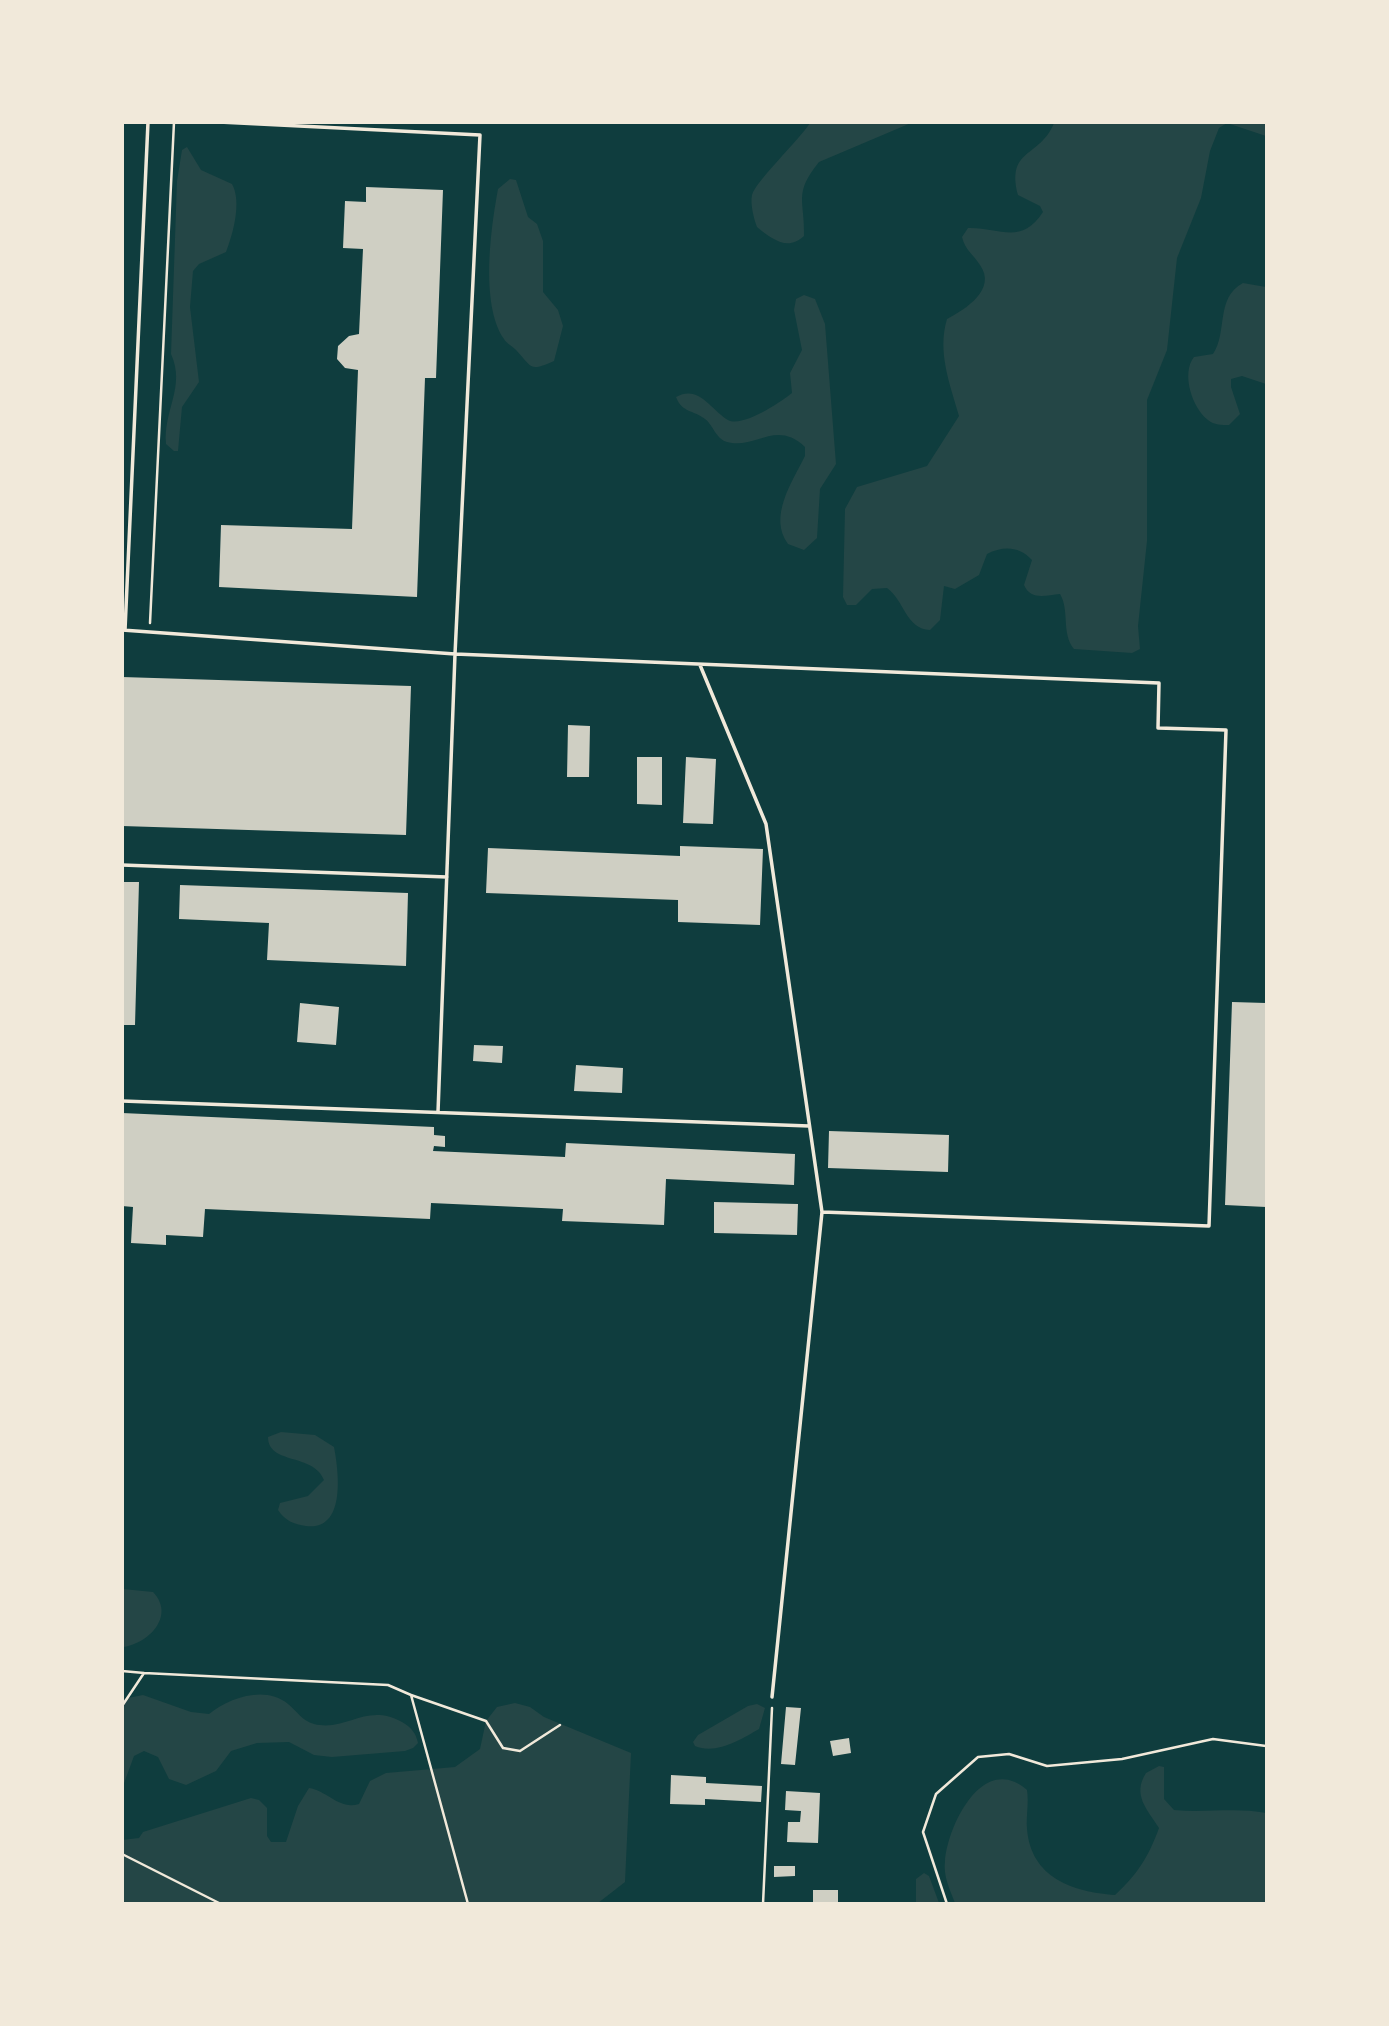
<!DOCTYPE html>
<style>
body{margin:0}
#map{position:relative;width:1389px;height:2026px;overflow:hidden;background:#0f3d3e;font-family:"DM Sans",sans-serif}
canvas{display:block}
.frame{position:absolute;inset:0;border:124px solid #f1e9da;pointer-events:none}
</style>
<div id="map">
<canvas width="1389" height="2026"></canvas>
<div class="frame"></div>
</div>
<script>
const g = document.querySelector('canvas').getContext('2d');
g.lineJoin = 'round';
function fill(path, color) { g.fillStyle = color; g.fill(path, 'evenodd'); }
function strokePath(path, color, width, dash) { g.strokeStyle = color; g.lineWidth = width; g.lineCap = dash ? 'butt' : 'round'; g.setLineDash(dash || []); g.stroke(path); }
fill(new Path2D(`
 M810 123H911L819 162C793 194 805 200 804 236 788 251 773 240 757 227 754 219 750 204 752 195 756 181 799 140 810 123Z
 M1054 123H1266V136L1227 123 1219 128 1210 151 1201 198 1177 258 1167 350 1147 400V541L1138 626 1140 649 1132 653 1074 649C1061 633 1070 611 1060 594 1046 595 1031 601 1024 585L1032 560C1019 546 1003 546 987 554L979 575 955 589 944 586 940 620 930 630C906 629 904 600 887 588L872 589 856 605H847L843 597 845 509 857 487 927 466 959 416C950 384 937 352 947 319 966 309 997 289 980 265 973 254 965 250 962 237L968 228C999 227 1021 246 1043 212L1040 206 1018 195C1006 148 1040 158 1054 123Z
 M187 147 201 170 232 184C242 202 233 234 226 252L199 264 193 271 190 307 199 382 182 407 178 451H174L166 444C163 410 186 387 171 354L177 181 182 150Z
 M510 179 516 180 528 217 537 224 543 241V292L558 310 563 326 554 361C529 372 533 368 516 350 512 346 506 343 504 339 480 304 491 227 498 189Z
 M1243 283 1266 287V384L1242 376 1231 379V387L1240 414 1229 425C1222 425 1214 425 1208 420 1192 408 1181 373 1194 357L1213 354C1228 332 1215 298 1243 283Z
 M804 295 815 299 825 324 836 464 820 489 817 538 804 550 788 544C768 517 792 482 805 456V447C776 419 755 450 727 442 715 438 714 426 705 419 694 410 682 413 676 397 699 384 711 410 728 420 742 428 781 402 792 393L790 373 802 350 794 310 796 299Z
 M281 1432 315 1435 334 1447C339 1473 346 1531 306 1526 294 1524 285 1521 278 1510L280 1503 308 1496 324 1480C314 1453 268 1465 268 1437Z
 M123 1589 153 1592C176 1616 148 1644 123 1647Z
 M143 1695 191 1712 209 1714C229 1698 265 1685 288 1704 297 1711 302 1721 314 1724 347 1732 366 1702 402 1722 411 1727 416 1733 418 1743L413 1748 405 1751 332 1757 314 1755 289 1742 257 1743 231 1751 216 1771 186 1785 169 1779 158 1757 144 1751 134 1756 123 1786V1699Z
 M515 1703 530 1707 544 1717 631 1753 625 1882 598 1903H123L122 1840 139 1838 143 1832 251 1798 259 1800 267 1808V1836L271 1842H286L298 1806 309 1788C328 1791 339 1810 359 1804L370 1781 386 1773 455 1767 480 1749 486 1721 497 1707Z
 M757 1704 765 1708 759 1729C742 1739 716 1755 695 1746L693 1742 698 1735 748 1706Z
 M1159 1766 1164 1767V1799L1174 1810C1205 1813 1237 1807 1266 1813V1903H955C950 1890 943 1876 945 1861 948 1825 983 1752 1027 1790 1029 1804 1026 1815 1027 1829 1031 1878 1073 1892 1115 1895 1137 1875 1149 1856 1159 1828 1147 1809 1132 1795 1146 1773Z
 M924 1873 929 1876 939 1903H916V1879Z`), '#244646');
fill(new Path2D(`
 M366 187 443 190 436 378H425L417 597 219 587 221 525 352 529 358 370 345 368 337 359 338 346 349 336 359 334 363 249 343 248 345 201 366 202Z
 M122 677 411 686 406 835 122 826Z
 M568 725 590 726 589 777H567Z
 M637 757H662V805L637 804Z
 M686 757 716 759 713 824 683 823Z
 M680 846 763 849 760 925 678 922V900L486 893 488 848 680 856Z
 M122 882H139L135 1025H122Z
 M180 885 408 893 406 966 267 960 269 923 179 919Z
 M1232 1002 1266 1003V1207L1225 1205Z
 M300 1003 339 1007 336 1045 297 1042Z
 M474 1045 503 1046 502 1063 473 1061Z
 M576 1065 623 1068 622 1093 574 1091Z
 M122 1113 434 1127V1135L445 1136V1147L434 1146 433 1151 565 1157 566 1143 795 1154 794 1185 666 1179 664 1225 562 1221 563 1209 431 1203 430 1219 205 1209 203 1237 166 1235V1245L131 1243 133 1207 122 1206Z
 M829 1131 949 1135 948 1172 828 1168Z
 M714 1202 798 1204 797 1235 714 1233Z
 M786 1707 801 1708 795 1765 781 1764Z
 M849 1738 851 1753 833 1756 830 1741Z
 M671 1775 706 1777V1783L762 1786 761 1802 705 1799V1805L670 1804Z
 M786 1791 820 1793 818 1843 787 1842 788 1822H800L801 1811 785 1810Z
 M774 1866H795V1876L774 1877Z
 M813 1890H838V1904H813Z`), '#cfcfc3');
strokePath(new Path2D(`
 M150 623 174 122
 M122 1671 144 1673
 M411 1695 486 1721 503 1748 520 1751 560 1725
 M122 1706 144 1673 388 1685 411 1695 468 1904
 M122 1854 221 1904
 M763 1904 772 1708
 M947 1904 923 1832 936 1794 978 1757 1009 1754 1047 1766 1122 1759 1213 1739 1266 1746`), '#f1e9da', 2.5);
strokePath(new Path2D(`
 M219 122 480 135 455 654 438 1112
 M122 630 455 654 1159 683 1158 728 1226 730 1209 1226 822 1212
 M125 630 148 122
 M700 665 766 824 822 1212 772 1697
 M122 865 447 877
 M122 1101 809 1126`), '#f1e9da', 3.5);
</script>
